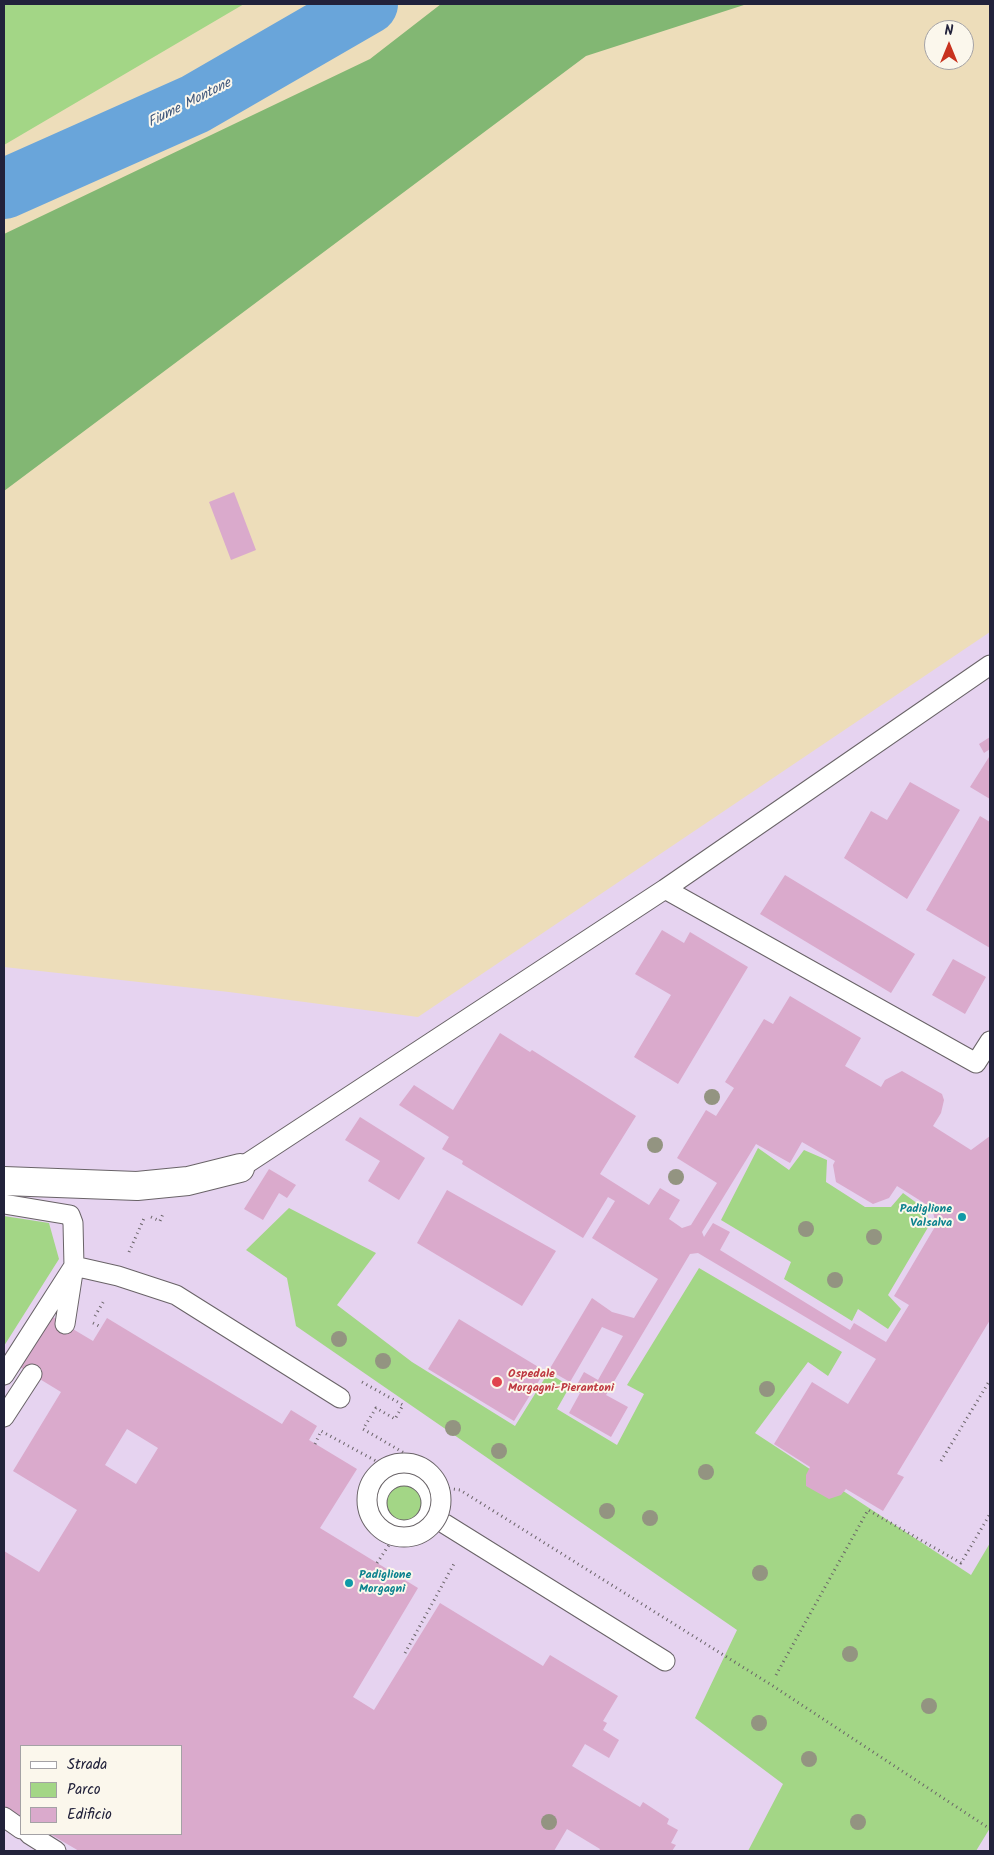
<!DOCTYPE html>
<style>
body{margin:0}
#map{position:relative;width:994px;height:1855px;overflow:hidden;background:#edddba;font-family:Kalam,sans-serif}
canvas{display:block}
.frame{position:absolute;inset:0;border:5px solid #22223b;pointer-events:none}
.legend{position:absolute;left:20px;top:1745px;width:162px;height:90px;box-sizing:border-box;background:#fbf7ec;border:1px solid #a4a2a5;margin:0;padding:6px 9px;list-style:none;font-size:15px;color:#22223b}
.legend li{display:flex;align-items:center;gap:10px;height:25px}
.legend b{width:25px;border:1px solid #a4a2a5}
.north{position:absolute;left:924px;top:20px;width:50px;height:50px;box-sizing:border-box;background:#fbf7ec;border:1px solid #a4a2a5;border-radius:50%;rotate:0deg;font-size:14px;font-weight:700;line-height:20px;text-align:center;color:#22223b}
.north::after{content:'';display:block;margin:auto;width:18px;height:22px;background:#c8321e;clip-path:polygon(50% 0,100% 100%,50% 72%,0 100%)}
</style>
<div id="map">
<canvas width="994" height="1855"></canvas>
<div class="frame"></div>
<ul class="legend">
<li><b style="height:6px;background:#fff"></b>Strada</li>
<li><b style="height:14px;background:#a3d686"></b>Parco</li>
<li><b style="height:14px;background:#daaacc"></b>Edificio</li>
</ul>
<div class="north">N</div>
</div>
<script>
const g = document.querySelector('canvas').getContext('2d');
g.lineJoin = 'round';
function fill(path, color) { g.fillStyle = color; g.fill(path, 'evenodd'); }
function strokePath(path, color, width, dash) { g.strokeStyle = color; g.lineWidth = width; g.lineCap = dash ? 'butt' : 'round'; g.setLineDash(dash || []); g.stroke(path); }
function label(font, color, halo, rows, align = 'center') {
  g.font = font + ' Kalam,sans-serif'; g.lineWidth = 4; g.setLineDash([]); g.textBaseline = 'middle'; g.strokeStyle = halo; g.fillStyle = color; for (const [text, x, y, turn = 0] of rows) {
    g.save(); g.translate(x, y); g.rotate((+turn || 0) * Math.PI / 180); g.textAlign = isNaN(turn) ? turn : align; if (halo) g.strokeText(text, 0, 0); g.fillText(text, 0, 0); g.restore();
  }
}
fill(new Path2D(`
 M990 632V1851H4V967L229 992 418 1017ZM21 1746H181V1834H21Z`), '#e6d3f0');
fill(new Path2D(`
 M4 4H244L4 145Z
 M758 1148 789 1170 804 1150 827 1160 826 1182 865 1207H891L903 1193 925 1209 930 1224 888 1295 901 1309 888 1329 858 1309 852 1321 784 1279 791 1262 721 1220Z
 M289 1208 376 1253 337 1305 412 1362 515 1426 548 1373 570 1386 557 1409 617 1445 644 1394 627 1385 699 1268 842 1352 828 1376 808 1362 755 1433 971 1575 990 1543V1828L976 1851H748L783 1784 695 1718 737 1630 296 1326 287 1278 246 1250Z
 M4 1216 49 1223 59 1259 4 1346Z
 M386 1503a19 19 0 1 1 38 0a19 19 0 1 1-38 0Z`), '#a3d686');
fill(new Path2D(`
 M441 4H747L586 56 4 491V234L370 59Z`), '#82b773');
strokePath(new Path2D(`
 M4 189 195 104 368 4`), '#69a5da', 60);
fill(new Path2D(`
 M234 492 256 550 231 560 209 502Z
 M990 737V749L984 753 979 744Z
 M989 757 990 758V799L970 787Z
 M910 782 960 810 907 899 844 858 871 811 887 820Z
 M980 816 990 822V948L926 910Z
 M785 875 915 954 891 993 760 914Z
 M662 930 684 943 690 932 748 967 678 1084 634 1057 671 995 635 974Z
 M953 959 986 977 965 1014 932 995Z
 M790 996 861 1038 845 1066 881 1087 885 1080 902 1071 942 1094 944 1100 941 1113 933 1126 971 1150 990 1136V1320L897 1474 904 1477 883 1511 846 1489 841 1495 829 1499 806 1486V1475L810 1467 774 1444 812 1382 848 1404 876 1359 698 1253 690 1254 606 1395 628 1407 611 1437 569 1413 580 1393 574 1390 584 1372 598 1380 623 1336 602 1327 570 1382 549 1370 592 1298 612 1312 634 1318 658 1279 592 1238 615 1201 608 1197 583 1238 462 1164 463 1161 442 1149 449 1137 399 1105 414 1085 453 1110 500 1033 530 1052 532 1050 636 1116 600 1174 649 1205 660 1188 680 1200 669 1219 682 1228 691 1225 717 1183 677 1158 706 1110 716 1116 734 1088 725 1082 764 1019 773 1024ZM802 1142 835 1161 833 1165 836 1182 873 1204 889 1198 897 1186 932 1208 936 1225 894 1296 909 1305 886 1342 854 1323 850 1330 720 1250 730 1232 713 1223 704 1237 702 1232 756 1144 790 1163Z
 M360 1117 425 1158 399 1200 368 1181 380 1161 345 1140Z
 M269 1169 296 1185 287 1198 279 1193 263 1220 244 1209Z
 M447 1190 556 1251 522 1306 417 1243Z
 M51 1316 93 1341 107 1318 282 1424 291 1410 317 1426 309 1440 357 1469 320 1528 418 1588 353 1697 374 1710 440 1603 543 1666 550 1655 618 1696 603 1721 607 1723 603 1730 619 1740 609 1758 585 1744 572 1766 640 1807 643 1802 669 1819 667 1824 678 1830 671 1843 676 1845 672 1851H599L600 1849 567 1829 554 1851H79L50 1834H181V1746H21V1816L4 1806V1551L39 1572 77 1510 13 1471 61 1392 20 1367ZM127 1429 158 1448 136 1484 105 1465Z
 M459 1319 545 1371 514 1421 428 1369Z`), '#daaacc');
const lane = new Path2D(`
 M665 889 990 665
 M240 1168 665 889 976 1063 990 1041
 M4 1204 70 1215 73 1223 74 1266 4 1375
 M65 1324 74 1266 118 1276 176 1295 340 1398
 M4 1417 32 1374
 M377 1503a27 27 0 1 1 54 0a27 27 0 1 1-54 0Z
 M445 1524 665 1661
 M4 1817 21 1829
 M29 1834 56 1851`);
const street = new Path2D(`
 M4 1181 137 1186 188 1181 240 1168`);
strokePath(lane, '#696367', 21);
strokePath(street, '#696367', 30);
strokePath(new Path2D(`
 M151 1217 160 1221 163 1214
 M129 1252 145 1216
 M95 1316 105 1299
 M93 1323 101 1327
 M362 1382 403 1405 395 1419 376 1408 363 1429 406 1454 399 1463
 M315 1444 321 1431 387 1467
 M941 1461 990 1380
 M439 1487 460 1490 773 1686 990 1829
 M377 1563 395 1536
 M405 1653 455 1562
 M776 1675 868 1510 961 1563 990 1514`), '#696367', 3, [1, 4]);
strokePath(lane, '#fff', 19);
strokePath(street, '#fff', 28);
const laneBridge = new Path2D(`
 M367 1500a37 37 0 1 1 74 0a37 37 0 1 1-74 0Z`);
strokePath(laneBridge, '#696367', 21, []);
strokePath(laneBridge, '#fff', 19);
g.fillStyle = '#939481';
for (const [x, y] of [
 [712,1097],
 [655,1145],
 [676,1177],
 [806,1229],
 [874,1237],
 [835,1280],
 [339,1339],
 [383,1361],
 [767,1389],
 [453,1428],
 [499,1451],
 [706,1472],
 [607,1511],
 [650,1518],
 [760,1573],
 [850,1654],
 [929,1706],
 [759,1723],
 [809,1759],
 [549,1822],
 [858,1822]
]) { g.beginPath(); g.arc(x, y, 8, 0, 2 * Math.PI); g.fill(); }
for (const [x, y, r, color] of [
 [962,1217,5,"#0f9aa8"],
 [497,1382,6,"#e0444e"],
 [349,1583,5,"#0f9aa8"]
]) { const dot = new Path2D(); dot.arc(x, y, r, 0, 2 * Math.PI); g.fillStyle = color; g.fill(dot); strokePath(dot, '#fbf7ec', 2); }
label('bold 12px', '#0d838f', '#fbf7ec', [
 ["Padiglione",952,1210],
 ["Valsalva",952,1224],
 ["Padiglione",359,1576,"left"],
 ["Morgagni",359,1590,"left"]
], 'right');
label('bold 12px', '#be3a42', '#fbf7ec', [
 ["Ospedale",508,1375],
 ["Morgagni-Pierantoni",508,1389]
], 'left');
label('italic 14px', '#3e567b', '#fbf7ec', [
 ["Fiume Montone",190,104,-27]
]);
</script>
